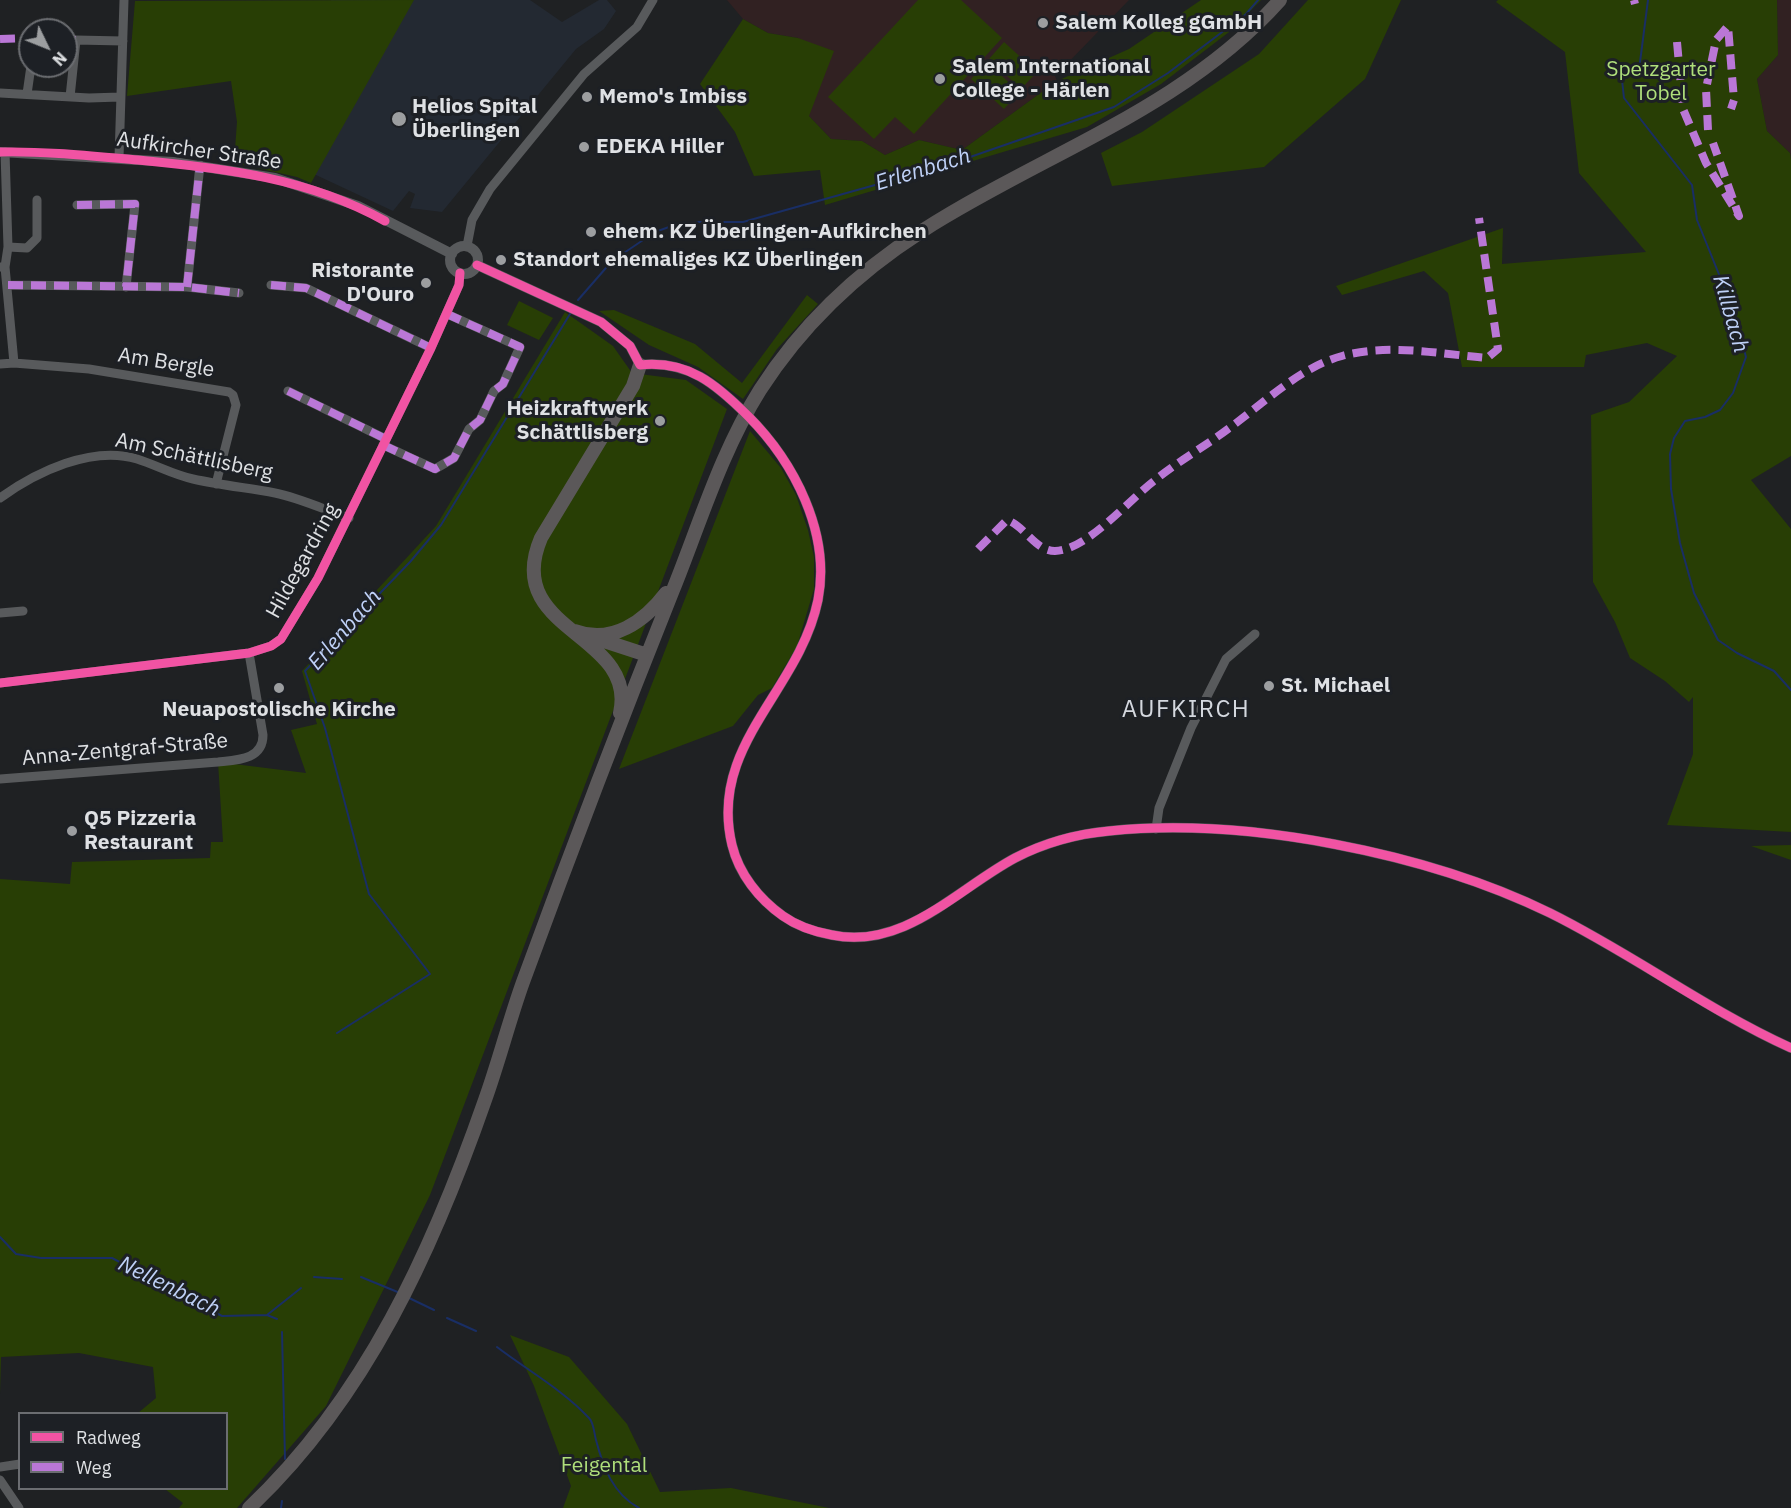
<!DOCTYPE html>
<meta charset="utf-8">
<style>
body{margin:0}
#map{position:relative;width:1791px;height:1508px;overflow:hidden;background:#1f2123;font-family:"IBM Plex Sans",sans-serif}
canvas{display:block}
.legend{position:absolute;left:18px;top:1412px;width:210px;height:78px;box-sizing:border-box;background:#1d2025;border:2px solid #6b6d71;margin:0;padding:8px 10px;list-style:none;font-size:18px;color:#dfe1e4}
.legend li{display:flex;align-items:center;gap:12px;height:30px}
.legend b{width:30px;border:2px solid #6b6d71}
.north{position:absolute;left:18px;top:18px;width:60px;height:60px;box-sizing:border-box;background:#1d2025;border:2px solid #6b6d71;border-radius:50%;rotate:133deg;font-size:16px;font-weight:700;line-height:24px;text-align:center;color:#dfe1e4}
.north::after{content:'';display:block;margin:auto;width:21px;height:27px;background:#9c9ea0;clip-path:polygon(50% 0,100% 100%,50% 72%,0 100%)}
</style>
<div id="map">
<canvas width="1791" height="1508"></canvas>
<ul class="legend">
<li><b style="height:8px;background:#f153a3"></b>Radweg</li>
<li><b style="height:8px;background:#ba77d6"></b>Weg</li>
</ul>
<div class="north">N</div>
</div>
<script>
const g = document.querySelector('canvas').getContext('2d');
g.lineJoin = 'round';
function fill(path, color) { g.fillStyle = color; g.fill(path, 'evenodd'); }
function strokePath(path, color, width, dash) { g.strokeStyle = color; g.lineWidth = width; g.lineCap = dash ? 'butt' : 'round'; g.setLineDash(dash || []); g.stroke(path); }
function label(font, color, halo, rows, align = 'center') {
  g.font = font + ' "IBM Plex Sans",sans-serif'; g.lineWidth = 6; g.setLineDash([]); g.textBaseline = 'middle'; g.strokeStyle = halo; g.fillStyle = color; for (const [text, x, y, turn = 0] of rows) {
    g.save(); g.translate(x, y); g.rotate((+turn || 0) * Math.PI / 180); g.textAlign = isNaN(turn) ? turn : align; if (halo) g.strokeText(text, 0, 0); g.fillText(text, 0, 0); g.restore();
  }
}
fill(new Path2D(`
 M331 0H530L562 22 599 0H607L616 11 604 29 576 49 442 212 410 208 415 194 409 191 393 211 316 175 288 166Z`), '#232932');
fill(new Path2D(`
 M727 0H1129L1055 76 1057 81 962 150 919 140 885 155 862 141 831 139 809 116 798 38 768 33 743 19Z
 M1777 0H1791V160L1790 153 1767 131 1757 79 1778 55Z`), '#312122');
fill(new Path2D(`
 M414 0 311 183 297 177 234 163 237 122 231 81 127 96 135 1Z
 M918 0H961L1002 38 914 134 895 117 874 139 828 97Z
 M1201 0H1261L1233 29 1161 84 1087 127 825 205 820 170 754 176 735 132 700 84 743 19 768 33 798 38 834 51 809 116 831 139 862 141 885 155 919 140 962 150 1057 81 1129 49Z
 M1308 0H1401L1365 79 1264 167 1112 186 1101 153 1142 132 1259 54Z
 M1498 0H1777L1778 55 1757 79 1767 131 1790 153 1791 160V456L1751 480 1791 529V832L1667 825 1693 754V697L1689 702 1665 681 1630 658 1615 622 1593 582 1591 415 1629 402 1677 356 1647 343 1586 355 1584 367H1462L1448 293 1424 271 1342 295 1336 286 1503 228 1502 264 1646 252 1579 173 1565 52 1496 2Z
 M1004 42 1037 72 1021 89 989 59Z
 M987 62 1019 92 1004 109 971 79Z
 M807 295 818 304 777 349 743 399 698 367 649 345 599 311 614 310 695 344 742 383Z
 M519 301 553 318 539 340 507 325Z
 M565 312 613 346 632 373 686 380 727 409 430 1195 326 1406 237 1508H179L183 1503 165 1489 226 1488V1414L138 1413 156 1398 153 1367 79 1353 1 1357 0 1394V879L70 884 72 862 210 858 211 842H223L218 762 306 773 291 730 317 724 302 671 436 526Z
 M750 431 781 468 796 495 808 530 814 557V589L797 646 772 688 758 695 733 726 619 769Z
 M1791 845V860L1751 846Z
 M510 1335 569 1357 627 1424 660 1492 731 1488 829 1508H563L571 1486 534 1386Z`), '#283e05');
strokePath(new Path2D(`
 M1648 0 1639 70 1622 80 1624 98 1692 185 1697 220 1733 309 1746 357 1733 393 1720 410 1705 417 1685 421 1674 438 1670 454 1671 489 1680 543 1694 593 1718 640 1737 653 1774 671 1791 690
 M578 300 612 261 655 232 683 222H743L950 164 1114 107 1168 73 1246 14 1258 0
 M337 1033 430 974 369 894 325 728 305 671 410 562 441 525 570 314
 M0 1237 16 1254 41 1258H112L222 1316 267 1315 301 1288
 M314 1277 342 1279
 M361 1277 400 1293
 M407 1297 434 1310
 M267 1315 277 1319
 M447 1318 476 1331
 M282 1332 285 1459
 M497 1347C527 1370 563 1390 589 1418 594 1423 594 1433 596 1440 603 1467 613 1494 639 1508
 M281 1508 282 1501`), '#192e65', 2);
strokePath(new Path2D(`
 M0 93 89 98 120 97
 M27 94 31 66
 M70 97 76 40 123 41
 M119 158 124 0
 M77 205 135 204 126 287
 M467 246 472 220 490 189 584 74 637 27 653 0
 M8 247 27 248 37 238V200
 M0 267H5L8 247 5 152
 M5 267 14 363
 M8 285 187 287 239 293
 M271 285 306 288 431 348
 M187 287 200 165
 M0 364 14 363 89 369 229 392 233 395 236 405 216 484
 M288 391 386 439
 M383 445 435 469 454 458 469 429 480 420 494 391 503 384 520 347 447 314
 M0 498C36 472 92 445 137 459 156 465 174 475 193 479 220 485 248 488 275 493 300 498 325 510 349 518
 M0 613 23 611
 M0 683 249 653 271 646 281 639 318 578 431 348 459 285 460 273
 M0 779 218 762C237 760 263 760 263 735L249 653
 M1156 829 1159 808 1191 728 1226 659 1255 634
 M0 1467 20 1464
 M0 1480 19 1508`), '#585a5c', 9);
strokePath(new Path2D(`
 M0 152 173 162 275 178 358 206 452 254
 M450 260a14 14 0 1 1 28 0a14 14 0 1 1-28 0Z
 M477 265 601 322 630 346 640 365C688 360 716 384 748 416 794 462 831 533 818 600 799 692 708 745 732 845 739 874 759 899 783 916 797 926 815 932 832 935 904 950 957 889 1015 858 1044 843 1076 834 1109 831 1246 817 1427 853 1550 913 1633 954 1707 1010 1791 1048`), '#585a5c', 10);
strokePath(new Path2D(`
 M575 631C612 645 645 621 666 593
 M595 638 647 655
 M620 713C638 633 501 632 541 538L633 386 640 365
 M249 1508C366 1398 433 1249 485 1100 499 1061 509 1021 523 982 571 851 621 720 673 590 700 523 721 452 760 390 801 326 858 272 922 231 1042 154 1183 109 1280 0`), '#5b5859', 14);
strokePath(new Path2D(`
 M1634 0 1635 4
 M0 39 30 38
 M66 40H76
 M1677 42 1683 109 1706 163 1739 216 1713 143
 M1708 130 1706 89 1716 40 1728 26 1734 100 1731 109
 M77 205 135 204 126 287
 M8 285 187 287 239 293
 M271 285 306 288 431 348
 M187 287 200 165
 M288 391 386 439
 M383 445 435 469 454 458 469 429 480 420 494 391 503 384 520 347 447 314
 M978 549 1007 520C1025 526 1035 551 1055 551 1087 550 1129 500 1154 481 1177 462 1204 447 1228 429 1263 404 1300 367 1342 356 1389 343 1440 354 1487 358L1498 349 1479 218`), '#ba77d6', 8, [15, 8]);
strokePath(new Path2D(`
 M0 152C46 151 92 156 138 160 224 168 308 178 385 221
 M477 265 601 322 630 346 640 365C688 360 716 384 748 416 794 462 831 533 818 600 799 692 708 745 732 845 739 874 759 899 783 916 797 926 815 932 832 935 904 950 957 889 1015 858 1044 843 1076 834 1109 831 1246 817 1427 853 1550 913 1633 954 1707 1010 1791 1048
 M0 683 249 653 271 646 281 639 318 578 431 348 459 285 460 273`), '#f153a3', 9);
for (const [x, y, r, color] of [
 [1043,23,6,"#9c9ea0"],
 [940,79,6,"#9c9ea0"],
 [587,97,6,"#9c9ea0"],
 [399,119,8,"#9c9ea0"],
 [584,147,6,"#9c9ea0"],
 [591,232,6,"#9c9ea0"],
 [501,260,6,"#9c9ea0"],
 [426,283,6,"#9c9ea0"],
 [660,421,6,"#9c9ea0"],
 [1269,686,6,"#9c9ea0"],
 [279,688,6,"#9c9ea0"],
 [72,831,6,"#9c9ea0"]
]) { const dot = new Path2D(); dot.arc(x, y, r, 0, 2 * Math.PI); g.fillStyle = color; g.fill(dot); strokePath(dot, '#1d2025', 2); }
label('bold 21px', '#dfe1e4', '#1d2025', [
 ["Salem Kolleg gGmbH",1055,23],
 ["Salem International",952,67],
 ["College - Härlen",952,91],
 ["Memo's Imbiss",599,97],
 ["Helios Spital",412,107],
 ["Überlingen",412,131],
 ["EDEKA Hiller",596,147],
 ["ehem. KZ Überlingen-Aufkirchen",603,232],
 ["Standort ehemaliges KZ Überlingen",513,260],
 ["Ristorante",414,271,"right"],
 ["D'Ouro",414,295,"right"],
 ["Heizkraftwerk",648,409,"right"],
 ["Schättlisberg",648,433,"right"],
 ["St. Michael",1281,686],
 ["Neuapostolische Kirche",279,710,"center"],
 ["Q5 Pizzeria",84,819],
 ["Restaurant",84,843]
], 'left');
label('21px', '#afdf7b', '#1d2025', [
 ["Spetzgarter",1661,70],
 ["Tobel",1661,94],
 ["Feigental",604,1466]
]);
label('21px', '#dfe1e4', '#1d2025', [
 ["Aufkircher Straße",199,151,8],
 ["Am Bergle",166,363,9],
 ["Am Schättlisberg",194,457,12],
 ["Hildegardring",303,561,-61],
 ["Anna-Zentgraf-Straße",125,750,-5]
]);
label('italic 22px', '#bfd1f7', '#1d2025', [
 ["Erlenbach",923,170,-17],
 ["Killbach",1730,314,74],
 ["Erlenbach",345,630,-49],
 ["Nellenbach",169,1287,26]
]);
g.letterSpacing = '1.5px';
label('24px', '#d4d8df', '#1d2025', [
 ["AUFKIRCH",1186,710]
]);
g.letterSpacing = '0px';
</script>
